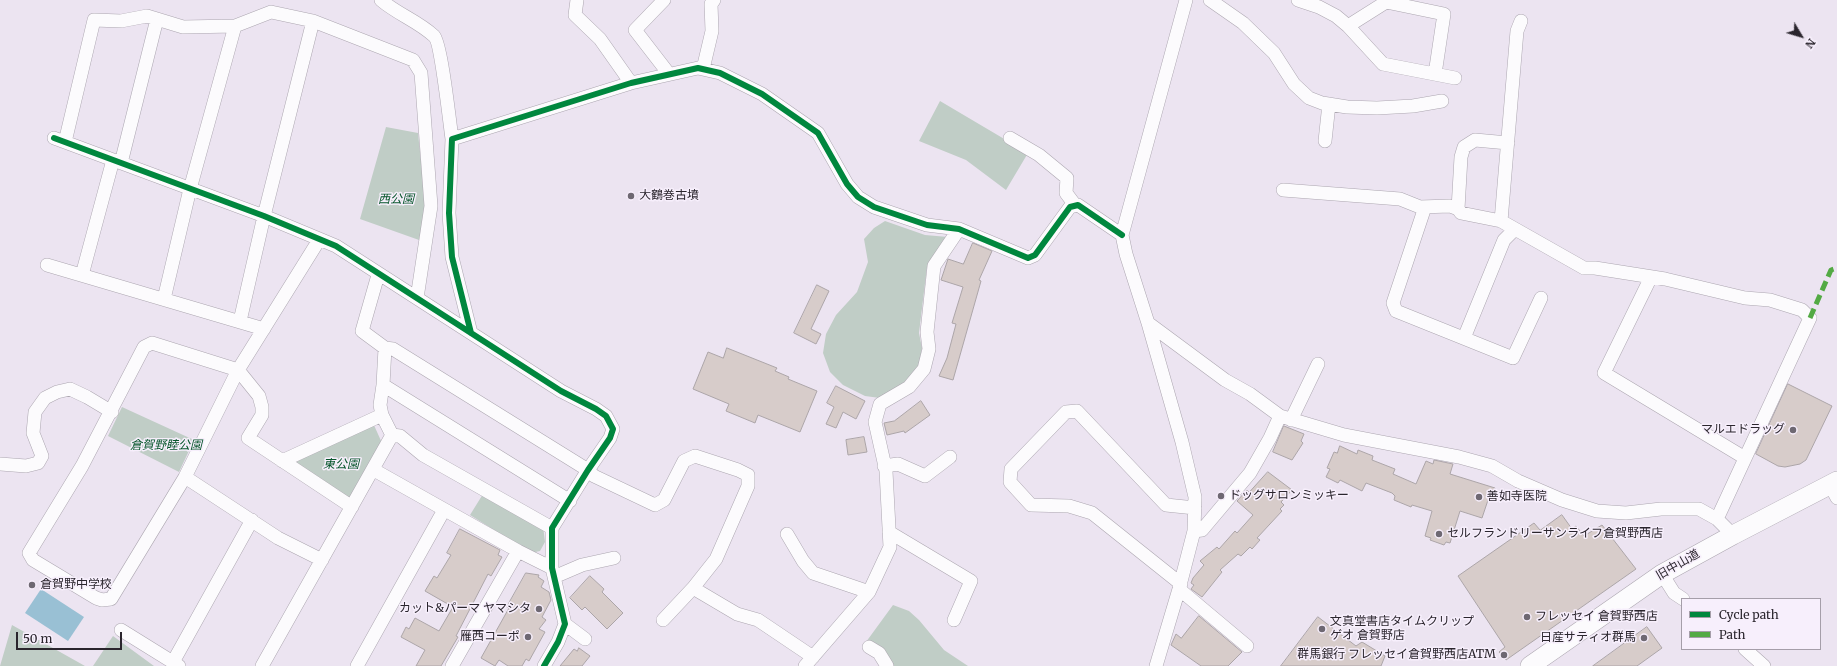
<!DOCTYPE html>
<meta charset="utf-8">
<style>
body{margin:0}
#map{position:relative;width:1837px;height:666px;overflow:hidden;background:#ece4f1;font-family:Merriweather,serif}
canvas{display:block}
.legend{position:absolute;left:1681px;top:598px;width:140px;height:52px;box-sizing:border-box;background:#f7effc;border:1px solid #a59ea9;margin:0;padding:5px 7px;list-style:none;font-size:12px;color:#2a252d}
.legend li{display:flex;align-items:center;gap:8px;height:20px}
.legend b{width:20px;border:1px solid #a59ea9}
.north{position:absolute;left:1781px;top:16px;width:40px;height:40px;-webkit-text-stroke:3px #f7effc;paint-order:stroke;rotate:128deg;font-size:11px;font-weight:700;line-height:16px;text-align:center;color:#2a252d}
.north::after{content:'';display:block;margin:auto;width:14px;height:18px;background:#2a252d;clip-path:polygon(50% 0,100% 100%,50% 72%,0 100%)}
.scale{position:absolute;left:16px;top:632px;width:106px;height:18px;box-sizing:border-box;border:2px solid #2a252d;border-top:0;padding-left:5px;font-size:12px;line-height:14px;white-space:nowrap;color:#2a252d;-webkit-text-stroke:3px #f7effc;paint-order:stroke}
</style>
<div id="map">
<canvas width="1837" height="666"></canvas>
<ul class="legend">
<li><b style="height:5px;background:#00873e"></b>Cycle path</li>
<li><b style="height:5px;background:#53aa44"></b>Path</li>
</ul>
<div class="north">N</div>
<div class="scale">50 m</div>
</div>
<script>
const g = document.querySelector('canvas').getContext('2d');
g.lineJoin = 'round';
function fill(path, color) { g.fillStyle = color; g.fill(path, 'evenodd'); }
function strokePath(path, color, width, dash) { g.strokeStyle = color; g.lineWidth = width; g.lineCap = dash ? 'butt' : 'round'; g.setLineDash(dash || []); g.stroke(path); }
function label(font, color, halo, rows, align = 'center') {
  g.font = font + ' Merriweather,"Noto Sans JP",serif'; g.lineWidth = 3; g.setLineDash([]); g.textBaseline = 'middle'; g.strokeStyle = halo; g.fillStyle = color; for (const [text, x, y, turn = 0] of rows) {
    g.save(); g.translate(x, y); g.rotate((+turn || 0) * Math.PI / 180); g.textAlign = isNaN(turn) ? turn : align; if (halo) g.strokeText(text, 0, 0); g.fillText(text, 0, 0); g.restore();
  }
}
fill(new Path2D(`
 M940 101 1028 153 1006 190 966 160 919 141Z
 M386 127 418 133 426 208 419 240 360 219Z
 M885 221 925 235 948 237 927 267 919 333 922 348 919 365 910 380 880 398 865 396 843 385 830 372 823 353 826 334 836 315 857 292 868 262 864 239 874 228Z
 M122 407 194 440 179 472 108 436Z
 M373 423 382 443 349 500 297 465V461Z
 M483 494 543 526 545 542 540 551 531 553 470 515Z
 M893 605 909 611 919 620 944 650 968 666H886L866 642Z
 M12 625 85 666H0Z
 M113 636 154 666H93Z`), '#c0cdc6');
fill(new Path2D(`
 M41 589 84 617 68 641 25 613Z`), '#99c0d4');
const building = new Path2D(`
 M973 243 992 251 979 280 981 281 953 380 939 376 947 358 956 324 952 323 963 287 941 280 948 259 963 264Z
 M817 285 829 291 811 329 821 334 816 344 794 333Z
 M727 348 777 368 775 371 789 377 788 379 817 391 800 432 758 415 755 423 726 411 729 404 693 389 708 352 723 358Z
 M1788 384 1832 406 1806 460 1800 464 1785 467 1778 466 1756 454Z
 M836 386 865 401 856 419 843 412 836 428 826 424 834 407 827 403Z
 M921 401 930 415 905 433 904 431 887 435 884 423 894 421Z
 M1284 426 1304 434 1301 441 1303 443 1292 460 1273 452Z
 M864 437 867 452 848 455 846 440Z
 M1340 446 1357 454 1358 450 1373 456 1372 460 1395 469 1393 474 1416 484 1426 461 1433 464 1434 460 1453 464 1450 474 1495 488 1491 500H1488L1482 518 1460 511 1450 543 1446 542 1444 545 1430 540 1431 538 1425 536 1432 511 1412 505 1411 507 1394 500 1395 496 1392 493 1366 483 1362 491 1340 480 1338 483 1326 477 1330 469 1327 468 1334 452 1337 453Z
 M1268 472 1292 490 1281 502 1284 505 1280 509 1282 511 1257 538 1260 540 1252 549 1250 547 1241 556 1238 554 1220 570 1222 572 1202 597 1191 589 1194 585 1191 583 1193 578 1204 565 1200 561 1217 547 1219 549 1235 531 1237 533 1253 515 1237 501 1247 490 1249 492Z
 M1562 515 1572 529 1576 526 1584 536 1602 525 1636 569 1506 660 1499 652 1505 647 1458 576 1534 523 1540 530Z
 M460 529 500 550 498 555 502 557 491 576 488 574 456 636 458 637 441 666H416L425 650 401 637 406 627 409 629 415 618 439 631 453 607 425 591 434 576 437 578 451 555 447 553Z
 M526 573 539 575 538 577 544 581 541 587 549 592 551 600 542 617 546 620 539 629 545 632 529 661 526 659 522 666H508L499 660 495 666 481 658 509 608 507 607Z
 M590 576 604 589 602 592 623 613 607 629 585 607 582 610 570 598Z
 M1199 616 1242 652 1228 666H1201L1171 645 1176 634 1181 638Z
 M1318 617 1356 646 1362 642 1385 656 1381 666H1281Z
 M1647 627 1662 648 1637 666H1593Z
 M579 648 590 656 582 666H560L574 649 577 651Z`);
fill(building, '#d7ccca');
strokePath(building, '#aca5a8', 1);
const street = new Path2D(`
 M381 0C397 14 418 21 434 36 441 42 450 125 452 139
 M577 0 575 15 600 39 631 83
 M664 0 635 30 669 74
 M1210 0 1243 23 1274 53 1294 84 1309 98 1322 103 1347 107 1377 108 1413 106 1442 101
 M1298 0 1319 7 1336 16 1348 26 1383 64 1455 78
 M1348 26 1386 2 1444 14 1435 74
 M703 69 712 31 711 4 714 0
 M54 138 264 216 336 246 561 391 596 409 606 416 613 429 610 438 588 470 552 528V568L565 624 558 642 544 666
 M1010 138 1039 155 1067 178 1066 193 1075 205
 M1325 141 1329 104
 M65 142 94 20 121 21 147 16 183 27 235 26 271 12 313 21 413 60 421 73 431 206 417 298
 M121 163 157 19
 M1283 190 1400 199 1420 207 1450 206 1458 209 1461 213 1501 221 1584 268H1595L1665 279 1745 298 1770 300 1802 310 1810 318 1717 519
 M1425 207 1393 303 1396 311 1513 358 1541 298
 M1458 209 1461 157 1464 147 1475 140 1508 143
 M1501 221 1517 31 1521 21
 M319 240 238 370 185 477 278 538 322 560
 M47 265 264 329
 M82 275 113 160
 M1651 277 1604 373 1745 458
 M164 299 190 189 235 26
 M240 321 264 216 313 21
 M1148 323 1225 380 1250 394 1280 416 1344 435 1459 457 1492 466 1518 481 1562 500 1597 511 1626 513 1661 509H1699L1717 519 1733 535
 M471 333 452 257 449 213 452 139 631 83 698 68 720 73 762 94 818 133 847 184 858 197 874 207 927 225 959 229 1028 258 1035 255 1070 207 1078 205 1122 235
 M1464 338 1504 240 1515 229
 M385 348 393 349 588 470 594 476 655 505 664 500 684 461 695 456 738 470 748 475V486L716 559 693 588
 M383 385 570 501
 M1291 420 1318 364
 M392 435 400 436 423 455 552 528
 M282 461 382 415
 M0 464 26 466 38 463 42 456 33 433 35 412 45 398 57 392 70 389 87 397 112 412
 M884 466 898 464 925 476 950 457
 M374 470 518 551 552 568
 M185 477 111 599 102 600 96 598 33 560 29 553 82 466 144 347 152 343 238 370 259 396 262 407V415L248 438 352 507
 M1830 485 1837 498
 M1194 531 1202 530 1250 473 1270 438 1280 416
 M889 532 971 581 954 620
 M787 534 803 561 813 573 869 592
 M1662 574 1674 593 1683 599
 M554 577 582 565 614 558
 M1181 584 1092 513 1069 506 1031 505 1010 482 1011 469 1066 412 1077 411 1166 505 1195 508
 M1179 589 1247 646
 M663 620 693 588 737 614 758 620 813 657
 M565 624 585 639
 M121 630 179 666
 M869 647 879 653 887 666
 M1745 649 1764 666
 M173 662 252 520
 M262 666 392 435 382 415 380 405 383 385 385 348 362 331 378 275
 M357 666 444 510
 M452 666 518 551
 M805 666 869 592 890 547 886 471 875 422 880 404 909 387 924 369 929 349 927 332 934 266 959 229
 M1156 666 1179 589 1194 531 1195 497 1182 442 1148 323 1126 254 1122 235 1186 0`);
const secondary = new Path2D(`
 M1530 666 1662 574 1733 535 1837 481`);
strokePath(street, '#aca6b0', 14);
strokePath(secondary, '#aca6b0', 20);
strokePath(street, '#fcfbfd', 13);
strokePath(secondary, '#fcfbfd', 19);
strokePath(new Path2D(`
 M1810 318 1831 270 1837 268`), '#53aa44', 5, [10, 5]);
strokePath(new Path2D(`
 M54 138 264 216 336 246 561 391 596 409 606 416 613 429 610 438 588 470 552 528V568L565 624 558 642 544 666
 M471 333 452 257 449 213 452 139 631 83 698 68 720 73 762 94 818 133 847 184 858 197 874 207 927 225 959 229 1028 258 1035 255 1070 207 1078 205 1122 235`), '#00873e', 6);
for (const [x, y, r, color] of [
 [631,196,4,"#6e6872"],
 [1793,430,4,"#6e6872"],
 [1221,496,4,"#6e6872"],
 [1479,497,4,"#6e6872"],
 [1439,534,4,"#6e6872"],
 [32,585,4,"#6e6872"],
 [539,609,4,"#6e6872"],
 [1527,617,4,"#6e6872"],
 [1322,629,4,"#6e6872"],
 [528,637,4,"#6e6872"],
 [1644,638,4,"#6e6872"],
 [1504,655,4,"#6e6872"]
]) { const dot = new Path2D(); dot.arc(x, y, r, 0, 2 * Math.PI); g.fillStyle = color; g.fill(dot); strokePath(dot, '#f7effc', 1.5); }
label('12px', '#2a252d', '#f7effc', [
 ["大鶴巻古墳",639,196],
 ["マルエドラッグ",1785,430,"right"],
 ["ドッグサロンミッキー",1229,496],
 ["善如寺医院",1487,497],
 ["セルフランドリーサンライフ倉賀野西店",1447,534],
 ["倉賀野中学校",40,585],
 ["カット&パーマ ヤマシタ",531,609,"right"],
 ["フレッセイ 倉賀野西店",1535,617],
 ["文真堂書店タイムクリップ",1330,622],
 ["ゲオ 倉賀野店",1330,636],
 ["雁西コーポ",520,637,"right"],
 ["日産サティオ群馬",1636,638,"right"],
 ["群馬銀行 フレッセイ倉賀野西店ATM",1496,655,"right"]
], 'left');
label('italic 12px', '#06562b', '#f7effc', [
 ["西公園",396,200],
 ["倉賀野睦公園",166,446],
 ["東公園",341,465]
]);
label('12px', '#2a252d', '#f7effc', [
 ["旧中山道",1678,565,-30]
]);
</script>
